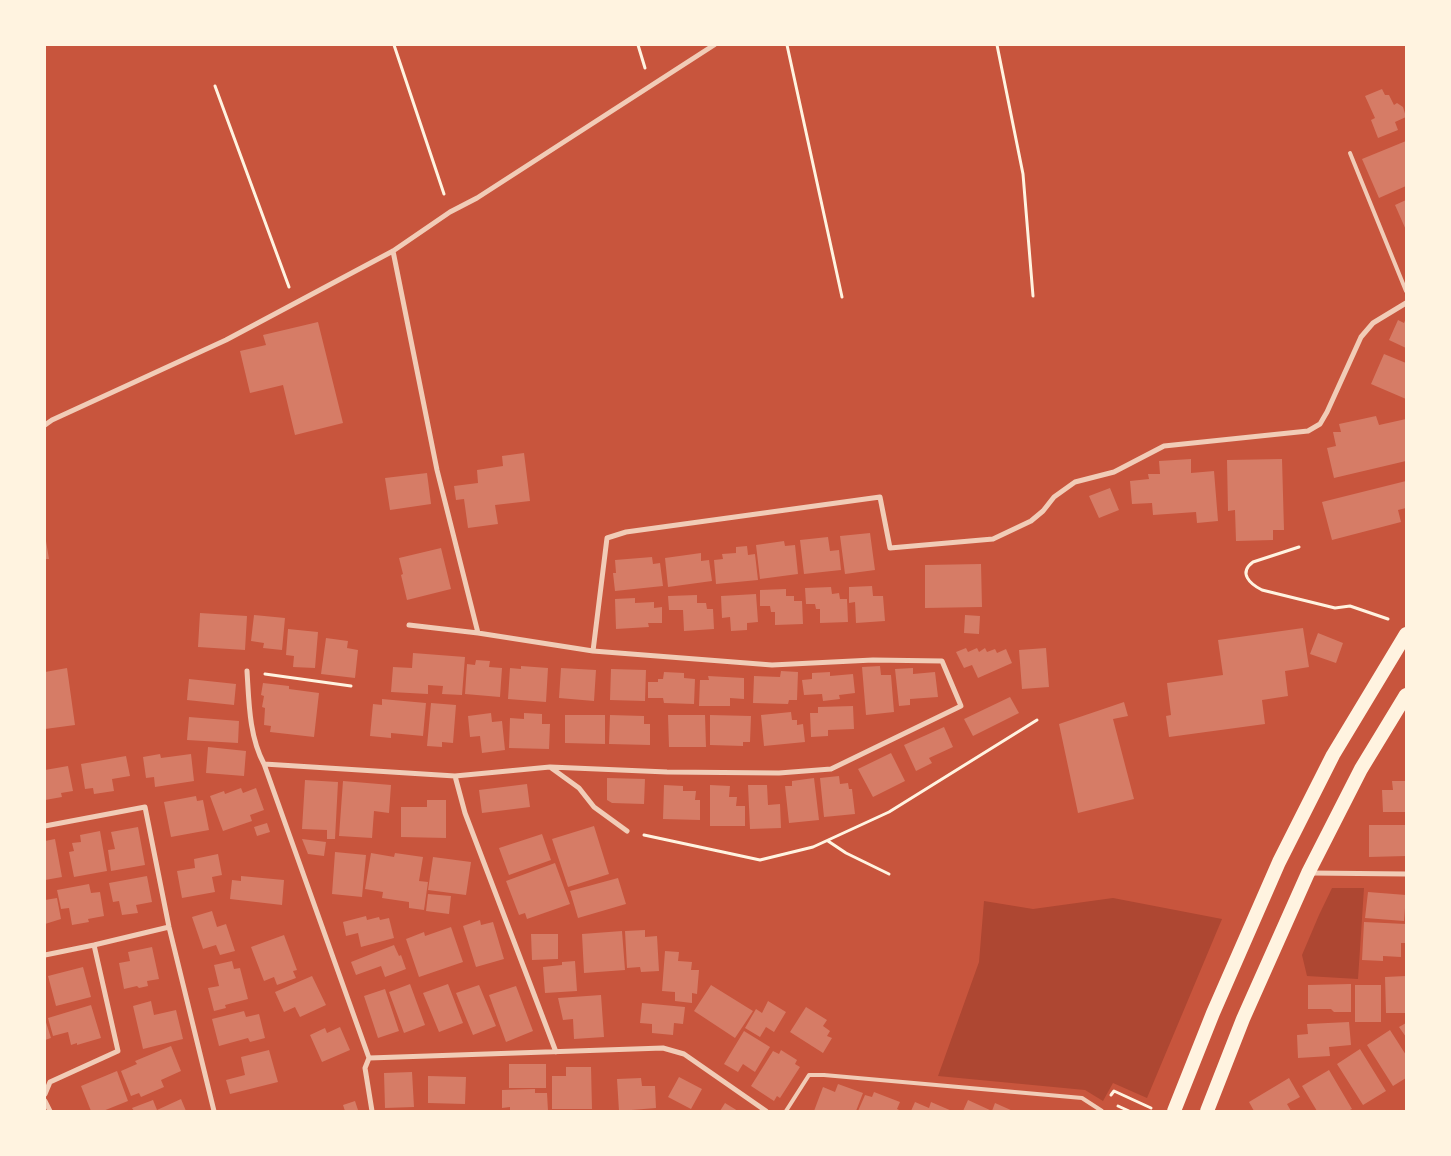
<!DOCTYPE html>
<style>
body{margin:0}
#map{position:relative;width:1451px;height:1156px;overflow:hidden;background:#c8553d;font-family:Lato,sans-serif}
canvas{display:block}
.frame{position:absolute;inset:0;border:46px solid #fff3e0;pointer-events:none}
</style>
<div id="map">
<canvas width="1451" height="1156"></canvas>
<div class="frame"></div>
</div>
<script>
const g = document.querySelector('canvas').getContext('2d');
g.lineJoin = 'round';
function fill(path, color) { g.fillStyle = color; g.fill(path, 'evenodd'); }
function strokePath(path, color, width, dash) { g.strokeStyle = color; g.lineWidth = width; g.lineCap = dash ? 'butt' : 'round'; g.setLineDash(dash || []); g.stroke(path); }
fill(new Path2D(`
 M1332 888H1364L1358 979 1307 976 1302 955 1319 915Z
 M1113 898 1222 919 1147 1098 1113 1083 1103 1101 1085 1090 938 1076 979 962 984 901 1033 909Z`), '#ae4732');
fill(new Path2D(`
 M1382 89 1385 95H1389L1394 105 1397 103 1403 107 1406 117 1395 122 1398 130 1378 138 1371 120 1375 118 1365 96Z
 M1406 141V186L1379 198 1362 159Z
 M1406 200V230L1395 205Z
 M1406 318V348L1389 340 1398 320 1404 323Z
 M318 322 343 423 295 435 283 385 250 393 240 351 266 345 263 335Z
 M1384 354 1406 363V399L1371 384Z
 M1376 416 1379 425 1406 419V461L1334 478 1327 448 1336 446 1333 432H1341L1339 424Z
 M524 453 530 501 495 505 498 524 468 528 464 499 456 500 454 486 478 483 477 470 503 466 502 456Z
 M1191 459V473L1214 471 1218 521 1197 523 1196 512 1153 515 1152 503 1132 504 1130 481 1149 479 1148 474H1160L1159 461Z
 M1282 459 1284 530H1273V540L1236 541 1235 510 1228 511 1227 460Z
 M427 473 431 504 390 510 385 478Z
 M1406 481V508L1398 510 1401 522 1332 540 1322 502Z
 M1110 488 1119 510 1099 518 1089 496Z
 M870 533 875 570 845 574 840 536Z
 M828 537 830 551 839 550 841 570 804 574 800 540Z
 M45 541H46L49 559H45Z
 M784 541 785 546 795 545 798 574 760 579 756 545Z
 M747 546 748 555 755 554 758 580 716 584 714 560 723 559 722 554 736 553V547Z
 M441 548 451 589 407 600 401 575 403 574 399 558Z
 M701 553V561L709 560 712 581 668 587 665 558Z
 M652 557 653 564 660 563 663 586 615 591 613 573H616L615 560Z
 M981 564 982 607 925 608V565Z
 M872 586 873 596H883L885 621 856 623 855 602 849 603V587Z
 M831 587 832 594 839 593 840 599H847L848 622 820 623V609H816L815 604H806L805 588Z
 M786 589V596H794V601H802L803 624 775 625V612H771L770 606H760V590Z
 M756 594 758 622 747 623V630L731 631 730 617 722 618 721 596Z
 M697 595V603H706L707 609H713L714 629 684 631 683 610H669L668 596Z
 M635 598V603L654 602V608L662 607V623H648L649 627 616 629 615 599Z
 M200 613 247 616 245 650 198 647Z
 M254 615 285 618 282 650 263 648 264 643 251 641Z
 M965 615 980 616 979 634 964 633Z
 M1303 628 1309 667 1285 671 1288 696 1262 700 1265 724 1169 737 1166 716 1171 715 1167 683 1223 675 1218 640Z
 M288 629 318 632 315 668 293 667 294 656 286 655Z
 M1318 633 1343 643 1336 663 1310 654Z
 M326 638 348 641 347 648 358 650 355 678 321 674Z
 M966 648 968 652 977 648 979 652 985 648 987 652 995 649 997 653 1006 649 1012 663 978 678 972 665 964 668 956 652Z
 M1046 648 1049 687 1022 689 1019 650Z
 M413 653 465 657 462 695 442 694 443 686 428 685V694L391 692 393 667 412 668Z
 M476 660 490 661 489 667 502 668 500 697 465 694 467 664 475 665Z
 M521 666 548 668 546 702 508 699 510 668 521 669Z
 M880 666 881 675H891L894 712 866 715 862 667Z
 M67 668 75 725 45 729V672Z
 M561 668 596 670 594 701 559 698Z
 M913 668V674L935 672 938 697 910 699V705L899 706 895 669Z
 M611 669 646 670 645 701 610 700Z
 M781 671 798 672 797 700H789L788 704 753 703 754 676 780 677Z
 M664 672 684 673V678L695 679 694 704 664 703 663 698H648V682H658V679H663Z
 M830 672V676L853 674 855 693 839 695 840 699 823 701 822 694 804 695 802 680 812 679V673Z
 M708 676 744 678V699L730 698V706H699L700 680H709Z
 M189 679 236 684 234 705 187 700Z
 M263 683 289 686V689L319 693 314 737 270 732 271 726 264 725 265 708 262 707 264 696 261 695Z
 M1010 697 1019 713 973 736 964 719Z
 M382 699 426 703 423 736 391 733V738L370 736 373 704 382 705Z
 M1124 702 1128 716 1113 719 1134 799 1078 813 1059 724Z
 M431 703 456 705 453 743 442 742V747L427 746Z
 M853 706 854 729 828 730V736L811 737 810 713H818V707Z
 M791 712 792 720H797V725L803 724 805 742 764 746 761 715Z
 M491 713 492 722 502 721 505 750 482 753 480 736 470 737 468 716Z
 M524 713 542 714V724H550L549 749 509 748 510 718 524 719Z
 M565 715H605V744L565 743Z
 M610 715 644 716V724H650V745L609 744Z
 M668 715H705L706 747H669Z
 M710 715 751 716 750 742H743V746L710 745Z
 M189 717 239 721 238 743 187 740Z
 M944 727 953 747 929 758 932 763 916 771 904 745Z
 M208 747 246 751 244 776 206 773Z
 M891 753 905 781 873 797 858 769Z
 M160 754 161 758 191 754 194 781 155 787 154 777 146 778 143 757Z
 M126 756 130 776 112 779 114 791 94 794 93 788 85 789 81 764Z
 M68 766 73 791 61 793 62 797 45 800V770Z
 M839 776 840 784 848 783 849 789H852L855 814 824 817 820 778Z
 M607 778 645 779 644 804 612 803 607 800Z
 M814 778 819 820 789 823 785 786H792V781Z
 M305 780 338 782 335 839H327V830L302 829Z
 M343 781 391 785 389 813 374 811 372 838 339 836Z
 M1392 781H1406V812H1383L1382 790H1393Z
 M527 784 530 807 482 813 479 790Z
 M664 785 683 786V791H696L695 800H700V820L663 819Z
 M710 785 730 786 729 797H737L736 806H745V826H710Z
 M748 785H767L768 805 780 804 781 828 750 829Z
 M241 788 243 793 256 788 264 810 250 815 252 821 223 831 210 796 224 791 225 794Z
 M196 796 197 801 203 800 209 830 171 837 164 802Z
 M427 800H446V838L401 837V807H427Z
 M267 823 270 832 257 836 254 827Z
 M1369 825H1406V856L1369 857Z
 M594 826 609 874 568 887 552 839Z
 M138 827 145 865 111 871 108 850 115 849 111 832Z
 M100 831 107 871 74 877 69 852 74 851 72 843 81 842 80 835Z
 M542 834 551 860 509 875 499 848Z
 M55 839 62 877 45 880V841Z
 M302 839 326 842 324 856 308 854Z
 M335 852 366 855 362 897 332 894Z
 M371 853 394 857 395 853 423 857 419 881 428 882 424 910 409 908V902L382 898 383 892 365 889Z
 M218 854 222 875 212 877 215 892 182 898 177 871 195 868 194 859Z
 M433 857 471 862 466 895 428 890Z
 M555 863 570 904 527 919 525 913 519 915 506 881Z
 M147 876 152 902 136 905 138 913 122 915 119 901 113 902 109 883Z
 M241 876 284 880 282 905 230 899 232 880 241 881Z
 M618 878 626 904 578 918 570 891Z
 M89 884 91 893 100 892 104 916 88 919 89 922 72 925 69 908 61 909 57 890Z
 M1368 892 1406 895 1404 921 1365 918Z
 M428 894 451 896 449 914 426 911Z
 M57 898 61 919 45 924V900Z
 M212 911 217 927 226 924 235 951 220 955 216 945 203 949 192 917Z
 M366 916 367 920 379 917 380 920 389 918 394 938 361 947 358 933 346 936 343 922Z
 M480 920 481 925 493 922 504 959 476 967 463 926Z
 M1364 922 1406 924V943H1401V957L1383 956V961L1362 960Z
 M451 927 463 962 419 977 406 939 424 932 425 936Z
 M645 930V937L657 936 659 971 641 972 640 967 627 968 625 931Z
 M622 931 625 970 584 973 582 934Z
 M531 934H558V959L532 960Z
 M284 935 297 970 293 971 296 978 277 985 274 977 264 981 251 947Z
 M394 945 399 956 401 955 406 969 385 977 381 966 356 975 351 962Z
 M152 947 159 979 147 981 148 986 139 988 137 986 124 989 119 963 130 961 128 952Z
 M665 951 679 952 678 961 692 962 691 970H699L697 994 692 993V1003L675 1001V992L662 991Z
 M232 961 234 969 240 968 248 999 225 1005 226 1008 214 1011 208 988 219 986 214 965Z
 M575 961 577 991 545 993 543 967 562 965V962Z
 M83 967 91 997 56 1006 48 976Z
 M312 976 326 1005 300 1017 295 1007 284 1012 275 992Z
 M1406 976V1013H1386L1385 977Z
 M410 984 425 1025 404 1033 389 992Z
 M448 984 463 1023 439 1032 423 993Z
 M1351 984V1012H1334L1331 1009H1308V985Z
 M479 985 496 1026 473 1035 456 993Z
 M711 985 753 1011 735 1038 694 1011Z
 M1355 985H1381V1022H1355Z
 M516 986 533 1031 506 1042 489 995Z
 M385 989 399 1031 378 1038 364 996Z
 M601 995 604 1037 574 1039 573 1019 563 1020 558 998Z
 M151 1001 154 1015 176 1010 183 1039 143 1049 133 1006Z
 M768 1001 786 1012 774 1032 766 1027 760 1037 745 1028 756 1009 762 1013Z
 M642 1003 685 1007 683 1024 674 1023 673 1035 652 1033V1024L640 1023Z
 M91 1005 101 1038 77 1045V1043L71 1045 68 1032 53 1036 48 1018Z
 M806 1007 827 1020 823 1026 830 1031 827 1036 832 1038 823 1053 790 1032Z
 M244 1011 246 1017 259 1014 265 1038 250 1042 248 1038 219 1046 212 1019Z
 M45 1019 51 1038 45 1040Z
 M1349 1022 1351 1045 1329 1047 1330 1056 1298 1058 1297 1035 1308 1034 1307 1024Z
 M1406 1023V1037L1399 1027Z
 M340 1027 350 1050 322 1062 310 1035 325 1028 327 1033Z
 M1390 1030 1406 1055V1078L1393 1086 1367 1045Z
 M744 1031 770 1047 755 1072 743 1064 738 1072 724 1064Z
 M171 1046 181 1071 161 1080 164 1087 141 1097 139 1093 131 1096 121 1071 137 1064 135 1061Z
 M1360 1049 1386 1091 1363 1105 1337 1064Z
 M269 1050 278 1082 230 1094 226 1080 245 1075 241 1057Z
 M781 1050 797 1060 795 1064 800 1067 780 1098 777 1096 774 1101 751 1086 773 1051 779 1054Z
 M509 1064H546V1088H509Z
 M566 1067H591L592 1109H552V1076H566Z
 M1329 1070 1352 1109 1348 1111H1317L1302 1086Z
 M117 1071 128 1101 103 1111H91L81 1086Z
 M412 1072 414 1107 385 1108 384 1073Z
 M428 1076 466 1077 465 1104 428 1103Z
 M679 1077 702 1089 691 1109 668 1097Z
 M641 1078 642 1086H655L656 1108 619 1111 617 1079Z
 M1289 1078 1300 1097 1287 1104 1291 1111H1254L1249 1102Z
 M838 1084 863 1093 856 1111H814L823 1087 835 1092Z
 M535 1089V1093H547L548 1111H510V1107L502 1108V1090Z
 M874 1092 900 1102 897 1109 901 1111H858L865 1095 872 1097Z
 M181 1099 186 1111H134L132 1108 153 1100 157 1110Z
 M968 1100 992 1111 995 1103 1013 1111H963Z
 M355 1101 358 1110 345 1111 343 1105Z
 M915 1102 929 1108 931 1102 952 1111H911Z
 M725 1103 738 1111H720Z`), '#d67c66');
strokePath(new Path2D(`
 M394 45 444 194
 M638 45 645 68
 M787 45 842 297
 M997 45 1023 174 1033 296
 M215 86 289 287
 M1299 547 1253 562C1238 573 1250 584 1262 590L1335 608 1350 606 1388 619
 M265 674 351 686
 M644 835 760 860 813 847 889 812 1037 720
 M828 841 846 853 889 874
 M1111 1095 1114 1091 1151 1108
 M1118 1106 1129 1111`), '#fff3e0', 3);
strokePath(new Path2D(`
 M1350 153 1406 291
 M786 1111 809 1075H824L1082 1098 1102 1111`), '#f1ccb7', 4);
strokePath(new Path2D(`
 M393 251 437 470 478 633
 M45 425 52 420 226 340 393 251 450 212 477 198 714 45
 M409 625 478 633 593 651 772 665 873 660 942 661 961 706 831 769 779 773 667 772 550 767
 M593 651 607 538 626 532 880 497 890 548 993 539 1031 521 1043 511 1054 497 1075 482 1114 472 1164 446 1308 431 1320 424 1327 412 1361 337 1373 323 1406 303
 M247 671C249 702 249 736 264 764L369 1058 365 1068 372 1111
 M264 764 455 776 465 813 556 1052
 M455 776 550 767 579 788 594 807 627 831
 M45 826 145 807 169 927 214 1111
 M1311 873 1406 874
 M45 955 94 945 169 927
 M369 1058 663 1048 684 1054 766 1111
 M45 1094 50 1082 118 1051 94 945
 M45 1101 50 1111`), '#f1ccb7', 5);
strokePath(new Path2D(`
 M1174 1111 1213 1013 1279 862 1333 755 1406 634
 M1207 1111 1243 1019 1308 873 1361 769 1406 695`), '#fff3e0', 14);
</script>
